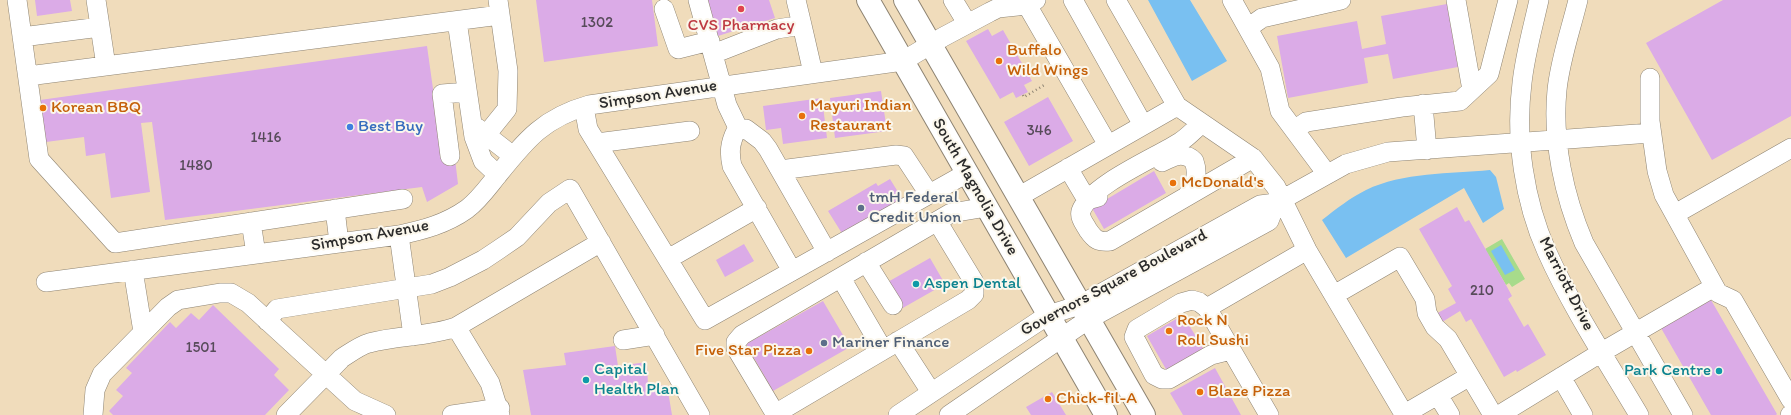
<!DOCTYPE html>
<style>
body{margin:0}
canvas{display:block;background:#f0dcbb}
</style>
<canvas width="1791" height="415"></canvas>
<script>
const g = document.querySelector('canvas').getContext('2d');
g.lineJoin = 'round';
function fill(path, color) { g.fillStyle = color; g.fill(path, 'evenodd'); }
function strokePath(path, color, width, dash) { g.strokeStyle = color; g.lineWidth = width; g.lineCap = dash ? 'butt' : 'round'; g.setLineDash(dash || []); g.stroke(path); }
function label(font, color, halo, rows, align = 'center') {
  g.font = font + ' Itim,sans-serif'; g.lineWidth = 4; g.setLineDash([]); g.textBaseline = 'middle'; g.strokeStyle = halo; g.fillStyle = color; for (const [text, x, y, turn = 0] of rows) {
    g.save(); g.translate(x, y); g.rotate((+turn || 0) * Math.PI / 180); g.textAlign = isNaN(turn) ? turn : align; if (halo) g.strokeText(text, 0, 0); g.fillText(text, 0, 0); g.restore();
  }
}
fill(new Path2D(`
 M1502 239 1525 279 1512 287 1509 283 1506 285 1485 249Z`), '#a7db8b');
fill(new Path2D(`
 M1148 0H1190L1227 61 1192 81Z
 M1490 170 1496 177 1504 209 1483 223 1464 188 1346 258 1322 220C1336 209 1350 198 1366 190 1403 172 1450 174 1490 170Z
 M1501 245 1515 270 1505 275 1491 251Z`), '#79c0f1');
fill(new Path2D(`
 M35 0H70L72 11 37 16Z
 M536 0H652L658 46 544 62Z
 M707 0H769L775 18 718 36Z
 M1723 0H1791V116L1712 160 1646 43Z
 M1447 4 1458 67 1393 79 1388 54 1364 58 1368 83 1288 98 1277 36 1357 21 1362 49 1386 44 1381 16Z
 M988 29 992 36 1003 30 1032 81 1024 85 1028 92 1016 98 1013 92 1000 99 966 41Z
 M427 46 443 160 455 159 458 184 427 202 422 187 165 220 152 122 141 123 150 192 111 198 105 153 86 156 84 137 46 142 40 100Z
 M881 91 887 131 835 138 830 98Z
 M1048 97 1073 141 1029 166 1004 122Z
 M822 98 827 138 783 144 781 128 766 130 763 106Z
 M1154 171 1166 193 1104 229 1092 208Z
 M890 179 903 200 843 235 828 211 876 183 878 186Z
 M1457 207 1465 222 1469 220 1506 285 1512 296 1508 299 1524 327 1528 324 1546 355 1517 372 1516 370 1504 377 1471 319 1466 322 1460 311 1439 324 1434 315 1456 303 1448 289 1452 286 1419 229Z
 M744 244 754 261 725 277 716 260Z
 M930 258 945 284 901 309 886 283Z
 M1711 300 1777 414 1776 415H1711L1661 328Z
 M823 301 850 347 773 391 746 344Z
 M213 305 279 369 274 375 289 390 265 415H113L109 411 123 396 116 390 132 373 126 368 170 322 176 328 191 313 199 320Z
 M1183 315 1204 350 1167 371 1147 336Z
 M615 346 618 366 647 362 648 387 667 385 672 415H531L523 370 566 365 564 353Z
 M1215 368 1241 415H1183L1170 393Z
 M1052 392 1066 415H1031L1026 407Z`), '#dbabe7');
const minor = new Path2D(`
 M17 0 39 159 115 243 403 199
 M96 0 106 66
 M698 0 727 105 739 130
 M796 0 802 25
 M953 0 967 23
 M1073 0 1143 125
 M1116 0 1177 106 1253 158 1276 187 1307 250 1404 414
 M1232 0 1270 68 1280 111 1327 174
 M1456 0 1472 90
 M1539 0C1533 27 1525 55 1522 83 1515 138 1524 201 1547 252 1572 308 1607 361 1639 415
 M1578 0C1571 29 1560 60 1557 90 1552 141 1564 196 1584 243L1683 415
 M1027 5 1108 145
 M664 9 678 49 710 41
 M457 21 474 137 483 161 498 175
 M1248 28 1262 18 1341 0
 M22 37 100 27
 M713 54 777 29 802 25 813 73
 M28 76 500 15
 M1650 78V121L1657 171 1664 195 1718 293 1733 300 1791 400
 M1423 104 1427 150
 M584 107 588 129 705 320 967 173
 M1201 124C1194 130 1188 137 1180 142 1157 157 1090 185 1081 211 1079 218 1085 224 1088 230 1095 240 1098 242 1110 241L1253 158
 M476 127 513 156
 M1294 130 1306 122 1402 107 1460 101 1489 74 1508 0
 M486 135 507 109 508 71 498 0
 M597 143 690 131
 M450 156 442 94 467 92
 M1162 162C1173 156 1184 151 1194 161 1199 175 1195 186 1186 197
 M1068 168 1087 200 1098 197
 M780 170 896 155 904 156 929 194
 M1018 197 1177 106
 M335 209 339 243
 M1675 214 1791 148
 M251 222 256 254
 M399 235 413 336
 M668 259 757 208
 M866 262 893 305
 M133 270 143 332
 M792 271 732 166C729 152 730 143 736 131L746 129 762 141 768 149 827 252
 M841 278 883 350
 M46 282 399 235C423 230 446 224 467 209 479 200 488 187 497 176 526 140 543 118 589 105L903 61 943 37 990 12 998 8 1027 5 1036 0
 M1334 295 1400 257 1425 299 1427 313 1435 327 1448 339 1493 415
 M1207 308 1307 250
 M267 321 277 309 432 284 450 277 483 260 498 250 517 237 549 203 570 189 700 415
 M456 327 490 383 500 415
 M623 340 655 335
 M898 341 931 392
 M1231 350 1211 355 1169 379H1162L1154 375 1134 337 1137 329 1181 303 1192 300 1199 302 1207 308 1269 415
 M1561 377 1583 415
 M1438 395 1450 415
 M775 414 968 300 974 294V282L937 221
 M93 415 95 390 102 374 168 307 178 300 220 293H231L248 303 355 401 386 415
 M286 415 342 358C350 353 359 346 369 343 398 335 428 337 456 327L601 242
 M452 415 500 408
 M776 415 736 348V342L742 335 951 213 987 207
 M898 415 1048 315 1080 305 1260 205 1276 203 1346 164 1388 152 1651 133
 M949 415 1089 319 1269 221 1276 203
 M1403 415 1470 376
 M1499 415 1602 352 1714 287
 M1790 415H1791`);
const major = new Path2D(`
 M868 0 1106 415
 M905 0 1144 415`);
strokePath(minor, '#8e8473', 20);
strokePath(major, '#8e8473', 24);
strokePath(new Path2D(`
 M1023 95 1024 97 1046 84`), '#8e8473', 2.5, [1, 3]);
strokePath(minor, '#fff', 19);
strokePath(major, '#fff', 22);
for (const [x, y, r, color] of [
 [741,9,4,"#e0444e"],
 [999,61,4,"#e8710a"],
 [43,108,4,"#e8710a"],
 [802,116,4,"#e8710a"],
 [350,127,4,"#3f7fe0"],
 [1173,183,4,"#e8710a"],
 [861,208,4,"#5c6f8a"],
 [916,284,4,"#0f9aa8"],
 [1169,331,4,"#e8710a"],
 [824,343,4,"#5c6f8a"],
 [809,351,4,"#e8710a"],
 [1719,371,4,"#0f9aa8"],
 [586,380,4,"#0f9aa8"],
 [1200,392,4,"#e8710a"],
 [1048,399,4,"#e8710a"]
]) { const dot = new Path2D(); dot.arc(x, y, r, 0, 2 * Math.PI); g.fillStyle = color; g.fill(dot); strokePath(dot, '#fbf7ec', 1.5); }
label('15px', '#574b5a', null, [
 ["1302",597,23],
 ["346",1039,131],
 ["1416",266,138],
 ["1480",196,166],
 ["210",1482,291],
 ["1501",201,348]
]);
label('17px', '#be3a42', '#fbf7ec', [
 ["CVS Pharmacy",741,26]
]);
label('17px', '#c56008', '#fbf7ec', [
 ["Buffalo",1007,51],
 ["Wild Wings",1007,71],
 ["Mayuri Indian",810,106],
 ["Restaurant",810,126],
 ["Korean BBQ",51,108],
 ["McDonald's",1181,183],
 ["Rock N",1177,321],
 ["Roll Sushi",1177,341],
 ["Five Star Pizza",801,351,"right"],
 ["Blaze Pizza",1208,392],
 ["Chick-fil-A",1056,399]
], 'left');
label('17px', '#2b2b2b', '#fbf7ec', [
 ["Simpson Avenue",658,95,-9],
 ["South Magnolia Drive",975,187,60],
 ["Simpson Avenue",370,236,-10],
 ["Governors Square Boulevard",1114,283,-28],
 ["Marriott Drive",1566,284,63]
]);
label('17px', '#366cbe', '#fbf7ec', [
 ["Best Buy",358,127]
], 'left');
label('17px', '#4e5e75', '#fbf7ec', [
 ["tmH Federal",869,198],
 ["Credit Union",869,218],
 ["Mariner Finance",832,343]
], 'left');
label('17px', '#0d838f', '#fbf7ec', [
 ["Aspen Dental",924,284],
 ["Capital",594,370],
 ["Health Plan",594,390],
 ["Park Centre",1711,371,"right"]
], 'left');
</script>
